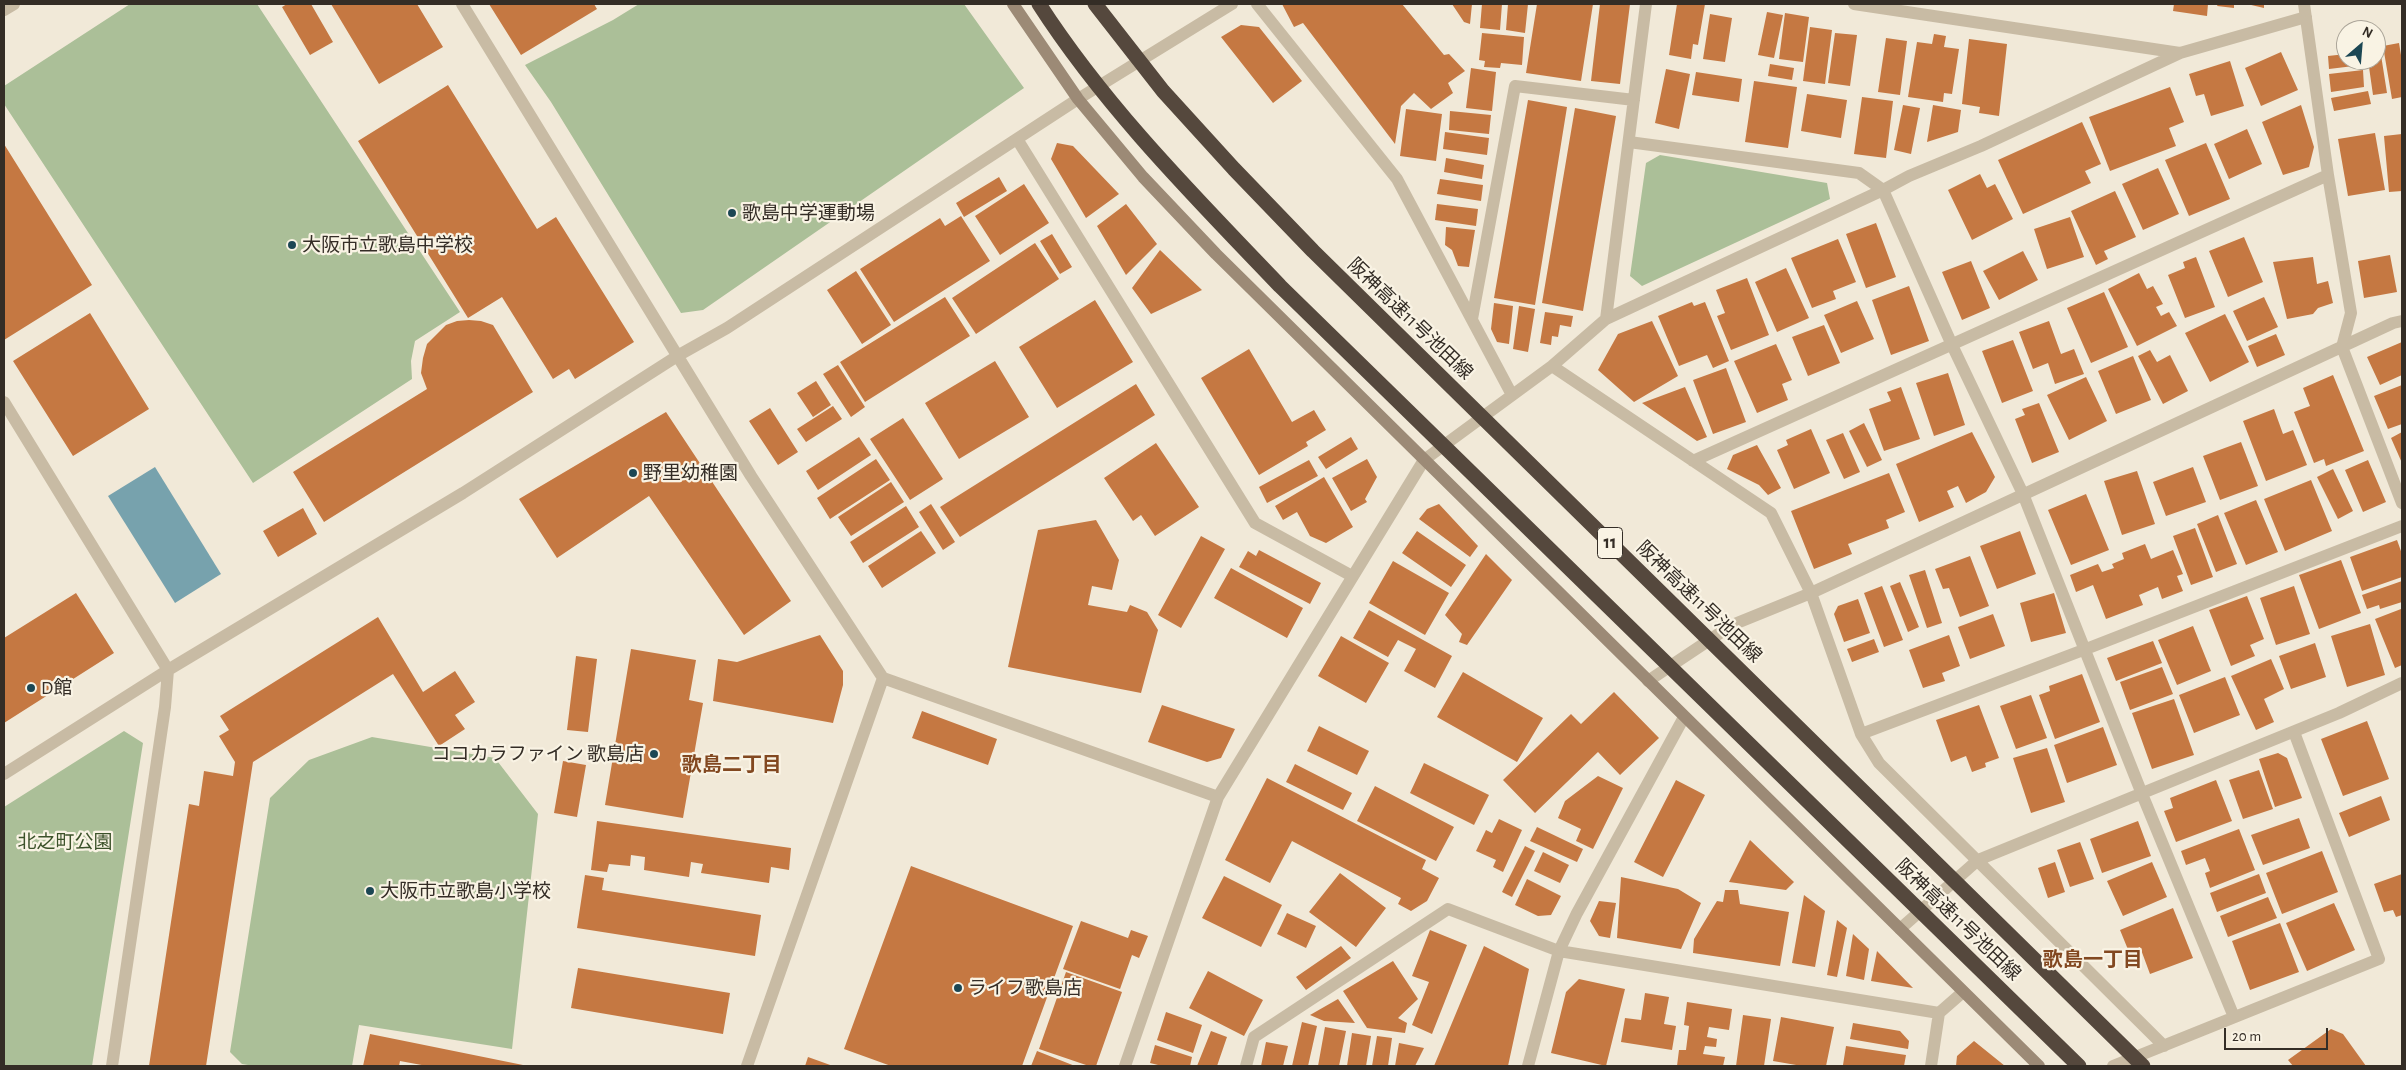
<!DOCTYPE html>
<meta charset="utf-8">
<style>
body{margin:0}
#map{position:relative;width:2406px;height:1070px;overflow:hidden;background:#f1e9d8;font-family:"Alegreya Sans",sans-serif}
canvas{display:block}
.frame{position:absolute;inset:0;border:5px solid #342d26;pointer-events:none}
.north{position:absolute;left:2336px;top:20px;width:50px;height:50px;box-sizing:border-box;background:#f9f3e4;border:1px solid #aaa498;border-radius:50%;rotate:27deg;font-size:14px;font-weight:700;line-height:20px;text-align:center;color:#342d26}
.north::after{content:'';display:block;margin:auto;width:18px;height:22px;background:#1c4754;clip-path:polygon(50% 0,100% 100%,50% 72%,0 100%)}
.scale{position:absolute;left:2224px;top:1028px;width:104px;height:22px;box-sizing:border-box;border:2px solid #342d26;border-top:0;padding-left:6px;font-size:15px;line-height:18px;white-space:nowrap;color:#342d26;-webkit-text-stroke:4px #f9f3e4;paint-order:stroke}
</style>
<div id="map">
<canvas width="2406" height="1070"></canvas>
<div class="frame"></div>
<div class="north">N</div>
<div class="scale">20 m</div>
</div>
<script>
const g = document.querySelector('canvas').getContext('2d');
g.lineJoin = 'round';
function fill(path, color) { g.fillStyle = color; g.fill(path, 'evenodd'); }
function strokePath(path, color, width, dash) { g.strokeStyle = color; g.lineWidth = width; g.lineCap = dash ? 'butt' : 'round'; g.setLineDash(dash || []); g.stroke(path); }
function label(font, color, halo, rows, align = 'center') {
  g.font = font + ' "Alegreya Sans","Noto Sans JP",sans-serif'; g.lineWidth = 4.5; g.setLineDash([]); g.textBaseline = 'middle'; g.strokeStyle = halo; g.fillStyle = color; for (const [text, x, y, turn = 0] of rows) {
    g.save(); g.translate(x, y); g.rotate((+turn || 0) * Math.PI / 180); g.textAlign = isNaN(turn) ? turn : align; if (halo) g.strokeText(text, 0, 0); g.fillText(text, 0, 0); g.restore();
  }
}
fill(new Path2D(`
 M130 4H257L460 312 415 341 411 361 412 379 253 483 4 104V86Z
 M639 4H964L1024 88 703 310 681 313 551 102 525 65 613 20Z
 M1660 155 1827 183 1830 199 1642 286 1630 276 1646 163Z
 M124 731 143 743 92 1066H4V807Z
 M372 737 495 758 538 814 512 1049 359 1025 352 1066H254L242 1064 230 1052 270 798 309 760Z`), '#abbf98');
fill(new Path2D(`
 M155 467 221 574 175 603 108 496Z`), '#77a2ad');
fill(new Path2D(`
 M287 4H311L333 42 310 55 282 7Z
 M331 4H417L443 47 379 84Z
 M489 4H594L597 9 521 55Z
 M1282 4H1402L1444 55 1449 54 1465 71 1448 83 1453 93 1431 109 1414 93 1401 106 1395 144 1303 23 1294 27Z
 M1452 4H1472L1470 24 1464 22Z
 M1482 4H1502L1500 30 1480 28Z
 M1508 4H1528L1525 33 1506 30Z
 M1537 4H1593L1581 81 1526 73Z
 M1600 4H1630L1620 84 1591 81Z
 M1677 4H1705L1698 45 1693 44 1691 59 1669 55Z
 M2174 4H2208L2207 16 2173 11Z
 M2218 4H2234V8L2217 6Z
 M2247 4H2264V8Z
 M1767 12 1783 15 1774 58 1758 55Z
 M1785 13 1809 17 1803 62 1779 59Z
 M1710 14 1732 18 1725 62 1703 59Z
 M1241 25 1259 27 1302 81 1273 103 1221 37Z
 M1810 27 1832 30 1825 84 1803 81Z
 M1482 33 1524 37 1522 65 1501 63 1500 68 1484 67 1485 61 1479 60Z
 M1835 33 1857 35 1850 86 1828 83Z
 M1934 34 1946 36 1944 47 1959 49 1952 94 1944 93 1943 102 1908 97 1917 42 1932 44Z
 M1886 38 1907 41 1900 95 1878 92Z
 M1969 39 2007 44 1999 116 1979 113 1980 107 1962 104Z
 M2399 43 2402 61V97L2392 99 2383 46Z
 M2281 52 2298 90 2261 106 2245 68Z
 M2346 54V60H2362V65L2329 69 2328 56Z
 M2376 55H2381L2387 93 2373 95 2368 60H2376Z
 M2230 61 2244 106 2211 116 2204 94 2196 96 2189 74Z
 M1770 64 1794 68 1792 80 1768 76Z
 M1471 68 1496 72 1492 111 1466 108Z
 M1666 69 1690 74 1679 129 1655 123Z
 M2363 70 2364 87 2331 92 2329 74Z
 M1696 72 1742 79 1739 102 1692 95Z
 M1754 81 1797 87 1788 148 1745 142Z
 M448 85 537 229 556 217 634 342 575 379 569 369 553 379 502 297 468 318 358 141Z
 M2170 87 2184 122 2169 128 2176 146 2110 171 2089 117Z
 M2368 91 2371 104 2334 111 2331 98Z
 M1807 94 1847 100 1841 138 1801 131Z
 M1862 97 1893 101 1886 158 1854 154Z
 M1528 100 1567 107 1535 305 1494 298Z
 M1903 105 1920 108 1911 154 1894 150Z
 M1933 105 1961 110 1958 132 1927 142Z
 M2301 105 2314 147 2309 167 2283 175 2262 122Z
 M1575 108 1616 116 1583 311 1542 303Z
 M1406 109 1442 114 1436 161 1400 156Z
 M1450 111 1491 115 1489 134 1449 130Z
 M2082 122 2101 164 2085 171 2091 183 2023 214 1998 160Z
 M2247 129 2262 164 2229 179 2214 144Z
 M1445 132 1489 138 1487 155 1443 149Z
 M2375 133 2385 190 2348 196 2338 139Z
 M2402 134V191L2389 192 2384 136Z
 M1057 143 1073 146 1119 194 1086 218 1051 159Z
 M2206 143 2230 199 2189 216 2165 160Z
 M4 144 92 285 4 340Z
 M1446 158 1484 165 1482 179 1444 172Z
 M2158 168 2179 214 2143 230 2122 184Z
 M1980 174 1987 188 1995 184 2013 219 1972 240 1948 190Z
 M999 177 1007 191 964 217 956 203Z
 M1440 179 1483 185 1481 201 1437 194Z
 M1024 184 1049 223 1000 255 975 216Z
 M2115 191 2136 237 2104 251 2108 259 2096 265 2071 211Z
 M1126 204 1157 244 1126 275 1097 226Z
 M1437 204 1478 209 1476 226 1435 220Z
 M961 216 990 261 894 322 860 269 940 218 945 226Z
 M2070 217 2084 257 2047 269 2034 229Z
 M1876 223 1896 277 1866 288 1846 234Z
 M1446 227 1475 230 1469 267 1458 266 1452 250 1445 245Z
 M1052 234 1072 267 1060 274 1040 241Z
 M2244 237 2263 282 2228 297 2209 251Z
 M1838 239 1856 282 1833 291 1836 299 1812 308 1791 258Z
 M1035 243 1059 279 976 334 952 298Z
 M1160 250 1202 290 1151 314 1132 288Z
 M2023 251 2038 280 1999 300 1983 271Z
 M2390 255 2397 292 2364 298 2358 261Z
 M2196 257 2215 307 2185 318 2168 275 2185 268 2183 262Z
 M2313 257 2317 284 2328 281 2333 303 2318 308 2313 314 2287 319 2273 262Z
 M1971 261 1990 308 1962 320 1942 272Z
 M1786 268 1809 318 1777 332 1755 282Z
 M856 271 891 325 862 344 827 290Z
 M2139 273 2147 289 2153 286 2163 304 2156 307 2161 316 2169 312 2177 326 2137 346 2108 289Z
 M1747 278 1769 335 1731 350 1717 316 1725 313 1716 290Z
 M1909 286 1929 341 1891 355 1872 300Z
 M2104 292 2128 347 2091 363 2067 308Z
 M945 297 970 336 865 402 840 362Z
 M2264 297 2278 327 2247 341 2233 311Z
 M1095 300 1133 362 1057 408 1019 347Z
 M1857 301 1874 339 1841 353 1824 315Z
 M1692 302 1694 306 1705 302 1729 361 1713 368 1707 355 1679 366 1658 316Z
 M1494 303 1513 306 1509 344 1497 342 1491 329Z
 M1519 306 1535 309 1528 352 1513 349Z
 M1545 312 1573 316 1571 327 1560 325 1558 337 1552 336 1551 345 1540 343Z
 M90 313 149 409 73 456 13 361Z
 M2225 314 2249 362 2210 382 2185 333Z
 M469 320 481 321 493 325 533 392 324 522 293 472 427 389 421 373 423 358 427 344 446 325 457 321Z
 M1652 321 1678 376 1634 402 1598 370 1618 334Z
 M2049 321 2061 354 2074 349 2084 374 2055 384 2048 363 2033 369 2019 332Z
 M1824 325 1840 363 1808 376 1792 337Z
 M2276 334 2285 355 2257 367 2248 346Z
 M2013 340 2033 391 2002 403 1982 351Z
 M2402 342V375L2380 385 2367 357Z
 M1776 344 1792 380 1782 384 1788 400 1757 413 1734 361Z
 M1249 349 1292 422 1314 410 1326 430 1306 442 1308 446 1259 475 1201 378Z
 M2150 350 2157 362 2170 355 2188 391 2163 404 2138 356Z
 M2133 356 2151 400 2116 414 2098 371Z
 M995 361 1029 417 959 459 925 403Z
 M838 365 865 407 851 417 823 374Z
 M1726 368 1746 422 1713 434 1693 380Z
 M1948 373 1965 425 1934 436 1916 383Z
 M2333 375 2364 451 2326 466 2324 459 2314 463 2294 412 2310 406 2303 388Z
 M2086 377 2107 421 2069 440 2047 395Z
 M816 381 831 405 813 417 797 393Z
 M1136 384 1155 415 960 537 940 507Z
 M2402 385V424L2388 429 2374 396Z
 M1685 387 1707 437 1697 441 1642 403Z
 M1901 387 1920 439 1884 451 1869 409 1891 401 1887 392Z
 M2039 403 2059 452 2032 463 2015 419 2025 415 2022 409Z
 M833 406 842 419 806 442 797 429Z
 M770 408 798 452 778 465 749 421Z
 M2274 409 2283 434 2293 430 2307 465 2266 481 2243 421Z
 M666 412 791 601 744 635 649 496 557 558 519 499Z
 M903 418 943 479 910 500 870 439Z
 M1864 423 1882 460 1867 467 1849 431Z
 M1811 429 1830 473 1794 489 1777 450 1788 445 1786 440Z
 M1972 432 1995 477 1986 492 1966 503 1958 486 1947 491 1954 507 1919 522 1896 464Z
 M2402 432V463L2391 438Z
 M1843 433 1860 472 1844 479 1826 440Z
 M859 437 871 455 818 490 806 471Z
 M1351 437 1358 449 1326 469 1318 457Z
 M2241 442 2258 486 2220 500 2203 456Z
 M1156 443 1199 507 1155 536 1141 515 1133 521 1104 478Z
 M1757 445 1781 488 1768 495 1759 485 1727 469 1733 455Z
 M876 459 890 480 830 519 817 498Z
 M1367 459 1377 477 1365 499 1367 502 1351 511 1332 478Z
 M1309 460 1318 476 1267 503 1259 487Z
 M2368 460 2386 502 2363 512 2345 470Z
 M2193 467 2206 502 2166 516 2153 482Z
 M2333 469 2353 511 2338 519 2317 477Z
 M2137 471 2155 524 2122 535 2104 481Z
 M1889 473 1905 512 1886 520 1889 528 1848 544 1852 554 1814 569 1791 511Z
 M1324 477 1353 527 1326 543 1310 536 1297 512 1283 520 1275 506Z
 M2311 480 2332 531 2285 551 2264 499Z
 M891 482 904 502 851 536 838 517Z
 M2086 494 2109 550 2071 565 2048 510Z
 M2256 500 2278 552 2246 565 2224 513Z
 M931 504 955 542 943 550 919 512Z
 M1439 504 1478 546 1470 557 1419 519 1427 509Z
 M906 506 919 527 863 563 850 542Z
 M303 508 317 534 278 557 263 531Z
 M2218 515 2237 564 2216 572 2197 524Z
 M1096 520 1119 560 1112 590 1092 586 1088 605 1127 612 1130 605 1147 612 1158 630 1141 693 1008 667 1038 530Z
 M2195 528 2213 577 2191 585 2173 536Z
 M921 531 936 553 882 588 868 566Z
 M1417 531 1466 565 1451 587 1402 553Z
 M2020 531 2036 574 1997 589 1980 546Z
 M1201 536 1225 549 1181 628 1158 615Z
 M2397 540 2402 554V577L2362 591 2350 557Z
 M2145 544 2151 559 2173 550 2183 574 2177 576 2183 591 2162 599 2158 587 2139 595 2143 605 2106 619 2093 585 2076 592 2070 575 2098 564 2102 572 2114 568 2112 564 2124 559 2122 553Z
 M1259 550 1321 583 1310 604 1239 567 1248 551 1256 556Z
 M1486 554 1512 580 1467 645 1459 642 1462 634 1445 615Z
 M1970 556 1989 606 1960 617 1949 588 1943 589 1935 569Z
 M2341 560 2361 613 2319 629 2299 575Z
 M1393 561 1449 593 1425 635 1369 603Z
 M1231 568 1303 608 1287 638 1214 598Z
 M1925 570 1942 623 1927 628 1909 575Z
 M2402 581V602L2380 609 2379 605 2367 609 2362 595Z
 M1900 582 1919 627 1908 632 1890 586Z
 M1882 586 1903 640 1884 647 1864 593Z
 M2294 586 2310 634 2276 645 2260 598Z
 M76 593 114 653 4 723V638Z
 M2054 593 2066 633 2031 642 2020 603Z
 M2247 596 2264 639 2250 645 2255 656 2231 666 2209 610Z
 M1858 599 1870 633 1844 642 1834 614 1838 606Z
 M2401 609 2402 665 2395 668 2375 619Z
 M1369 610 1452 656 1435 688 1404 671 1416 649 1398 640 1388 657 1353 638Z
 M1993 614 2005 646 1970 659 1958 627Z
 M378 617 423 692 455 671 475 702 455 715 465 729 439 746 393 674 253 762 206 1066H149L189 804 199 806 204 771 233 776 235 762 219 736 229 730 220 716Z
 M2370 624 2385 675 2347 687 2331 636Z
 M2193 626 2211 671 2177 685 2158 640Z
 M820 635 843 671V685L833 723 713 701 718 659 737 662Z
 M1949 635 1960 666 1942 673 1945 681 1923 688 1909 650Z
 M1341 636 1389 663 1366 703 1318 676Z
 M1874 639 1879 652 1852 662 1847 649Z
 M2153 641 2162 663 2116 681 2107 658Z
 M2315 643 2326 677 2291 689 2279 656Z
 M631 649 696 660 689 700 703 703 683 818 605 805Z
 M576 656 597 659 588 732 567 730Z
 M2271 659 2284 689 2264 699 2274 722 2256 730 2231 676Z
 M2162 667 2173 694 2130 710 2120 682Z
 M1463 672 1543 718 1517 762 1437 717Z
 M2082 674 2100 722 2055 739 2039 695 2050 691 2049 686Z
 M2225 677 2240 715 2194 733 2179 695Z
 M1614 692 1659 738 1620 775 1598 752 1535 813 1503 780 1571 714 1581 724Z
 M2031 695 2047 738 2016 749 2000 706Z
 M2174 699 2194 755 2152 769 2132 713Z
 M1162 705 1235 729 1221 758 1207 762 1148 742Z
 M1979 705 1999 758 1985 763 1986 767 1972 772 1966 756 1951 762 1936 720Z
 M922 711 997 739 988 765 912 738Z
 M2367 721 2389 779 2343 796 2321 739Z
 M1319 726 1369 751 1357 775 1307 751Z
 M2103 727 2117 765 2067 783 2054 745Z
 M2047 748 2065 802 2031 813 2013 758Z
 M2278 753 2287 758 2302 798 2275 807 2259 759Z
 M563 761 586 765 577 817 554 813Z
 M1424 763 1489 795 1474 825 1410 793Z
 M1295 764 1352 793 1343 810 1286 782Z
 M2259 770 2273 809 2243 819 2229 780Z
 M1598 776 1623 788 1593 849 1576 841 1581 829 1558 818 1565 801Z
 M1267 778 1426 860 1422 869 1439 878 1427 901 1411 911 1398 904 1401 898 1292 841 1270 883 1225 860Z
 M1676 780 1705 795 1663 877 1634 862Z
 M2216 780 2232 821 2176 842 2164 811 2173 808 2170 798Z
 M1375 786 1454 827 1436 861 1357 821Z
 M2381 796 2390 820 2349 837 2339 813Z
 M2299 818 2310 848 2263 865 2251 835Z
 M1499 819 1522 830 1503 872 1493 867 1496 860 1476 851 1486 830 1492 833Z
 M597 821 791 848 789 870 771 867 769 883 701 873 703 864 691 862 689 877 644 870 645 857 631 855 630 866 609 864 607 872 591 870Z
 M2138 821 2151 856 2102 873 2090 839Z
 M1537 827 1583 849 1577 862 1530 841Z
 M2239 829 2255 870 2210 888 2205 873 2210 871 2205 858 2186 865 2181 851Z
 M1750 840 1794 882 1786 890 1729 882Z
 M2080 842 2094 879 2070 887 2057 850Z
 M1525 846 1535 851 1512 897 1502 892Z
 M2322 851 2338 892 2282 914 2266 873Z
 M1543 852 1569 865 1560 883 1534 871Z
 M2055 862 2065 892 2048 898 2038 868Z
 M2152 862 2167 897 2123 916 2107 881Z
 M911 866 1073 926 1022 1066H891L844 1049Z
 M1340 873 1386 908 1356 947 1309 912Z
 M2259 874 2266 893 2217 912 2210 893Z
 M2402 874V915L2396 917 2393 910 2384 912 2374 884Z
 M585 875 604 878 602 890 761 915 755 956 577 928Z
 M1224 876 1282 905 1261 947 1202 918Z
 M1621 877 1678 889 1701 903 1681 949 1617 938Z
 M1527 879 1561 896 1551 915 1538 916 1515 905Z
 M1725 890H1738L1740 904 1789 912 1780 966 1693 953 1694 939 1717 901 1723 902Z
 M1804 895 1825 911 1815 967 1792 963Z
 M2268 897 2277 918 2228 937 2220 916Z
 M1599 901 1616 903 1610 938 1599 936 1590 921Z
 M2334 903 2355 950 2307 971 2286 923Z
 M2173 908 2193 958 2150 974 2140 947 2129 952 2120 930Z
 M1287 913 1316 926 1306 948 1277 934Z
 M1837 920 1847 928 1837 977 1827 975Z
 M1081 921 1128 938 1131 930 1148 936 1139 958 1132 955 1120 989 1063 969Z
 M2280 923 2299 972 2250 990 2232 941Z
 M1430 930 1467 945 1432 1034 1412 1025 1429 982 1412 976Z
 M1853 934 1869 949 1864 980 1846 976Z
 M1341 946 1351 958 1306 990 1296 977Z
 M1484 946 1529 969 1508 1066H1434Z
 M1877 951 1913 988 1871 981Z
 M1393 961 1418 999 1398 1018 1407 1023 1405 1033 1367 1028 1343 991Z
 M578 968 730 993 723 1034 571 1008Z
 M1208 971 1263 1000 1244 1036 1189 1008Z
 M1066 972 1122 992 1096 1066H1089L1039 1049Z
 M1579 979 1625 989 1606 1066 1551 1053 1566 992Z
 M1645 993 1669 997 1664 1024 1676 1026 1672 1050 1621 1042 1625 1018 1641 1020Z
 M1338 999 1355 1023 1324 1021 1310 1015Z
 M1687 1002 1732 1009 1729 1030 1709 1027 1707 1037 1717 1039 1716 1047 1705 1046 1703 1054 1725 1057 1723 1066H1677L1679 1050H1686L1689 1026 1684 1025Z
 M1166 1012 1202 1025 1193 1053 1157 1040Z
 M1743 1015 1771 1019 1764 1066H1736Z
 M1781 1017 1834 1027 1826 1066H1802L1773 1061Z
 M1302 1022 1317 1026 1308 1066H1292Z
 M1853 1023 1900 1031 1909 1041 1908 1049 1850 1039Z
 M1325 1027 1346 1031 1339 1066H1318Z
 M2331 1029 2343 1034 2366 1066H2293L2288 1060Z
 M1211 1031 1227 1037 1217 1066H1197Z
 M1352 1033 1371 1036 1366 1066H1347Z
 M370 1034 523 1065V1066H427L400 1061 399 1066H363Z
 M1377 1036 1392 1038 1388 1066H1372Z
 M1974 1041 2005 1066H1956L1957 1056Z
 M1266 1042 1288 1046 1283 1066H1261Z
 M1399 1043 1424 1048 1415 1066H1395Z
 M1155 1045 1192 1057 1190 1066H1162L1150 1063Z
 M1846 1046 1906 1055 1904 1066 1843 1065Z
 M1037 1051 1075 1066H1031Z
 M808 1057 833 1066H805Z`), '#c57842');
strokePath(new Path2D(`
 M462 4 751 476 883 678 1218 797
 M1257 4 1397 179 1512 395
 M1854 4 2180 53
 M2304 4 2328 175 2351 313 2342 347 2402 503
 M4 10 14 4
 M1017 139 1255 523 1352 576
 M1629 142 1859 173 1883 190 1952 345 2023 494 2142 794 2234 1017
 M1472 319 1515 86 1634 100
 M1606 319 1646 4
 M1552 366 1771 513 1811 593 1861 734 1879 763 2164 1046
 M4 402 168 670 165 707 112 1066
 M1693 461 2328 175
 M1648 681 1732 625 1811 593 2393 323 2402 321
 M1861 734 2086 649 2402 526
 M4 774 168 670 463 493 679 355 727 328 1078 99 1232 4
 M1900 929 1978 860 2339 713 2402 683
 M747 1066 883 678
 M1125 1066 1218 797 1424 460 1552 366 1606 319 1883 190 1909 176 1981 146 2180 53 2306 17
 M1246 1066 1254 1037 1448 909 1559 951 1939 1013
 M1528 1066 1559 951 1577 913 1684 717
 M1931 1066 1939 1013 1963 992
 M2113 1066 2379 959 2294 732`), '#c8bba4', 12);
strokePath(new Path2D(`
 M1013 4 1078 99 1143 177 1216 254 2039 1066`), '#9c8a76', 12);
strokePath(new Path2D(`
 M1039 4C1106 108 1195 197 1280 286L2079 1066
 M1095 4 1163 91 1234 169 1313 251 2143 1066`), '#55483d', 15);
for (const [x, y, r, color] of [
 [732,213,5,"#1c4754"],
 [292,245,5,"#1c4754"],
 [633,473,5,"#1c4754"],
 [31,688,5,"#1c4754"],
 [654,754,5,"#1c4754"],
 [370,891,5,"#1c4754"],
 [958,988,5,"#1c4754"]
]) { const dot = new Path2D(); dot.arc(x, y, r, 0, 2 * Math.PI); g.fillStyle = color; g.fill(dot); strokePath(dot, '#f9f3e4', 2); }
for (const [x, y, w] of [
 [1610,543,25]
]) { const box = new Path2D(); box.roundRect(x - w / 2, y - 15.5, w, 31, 4); g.fillStyle = '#f9f3e4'; g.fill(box); strokePath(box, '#342d26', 1); }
label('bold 18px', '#342d26', null, [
 ["11",1610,543]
]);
label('19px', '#342d26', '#f9f3e4', [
 ["歌島中学運動場",742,213],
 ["大阪市立歌島中学校",302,245],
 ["野里幼稚園",643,473],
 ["D館",41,688],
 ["ココカラファイン 歌島店",644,754,"right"],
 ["大阪市立歌島小学校",380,891],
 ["ライフ歌島店",968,988]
], 'left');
label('19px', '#342d26', '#f9f3e4', [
 ["阪神高速11号池田線",1410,319,44],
 ["阪神高速11号池田線",1699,602,44],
 ["阪神高速11号池田線",1958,920,44]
]);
label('19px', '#3c522a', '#f9f3e4', [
 ["北之町公園",65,842]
]);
label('bold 20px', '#824820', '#f9f3e4', [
 ["歌島二丁目",732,765],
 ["歌島一丁目",2093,960]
]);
</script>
